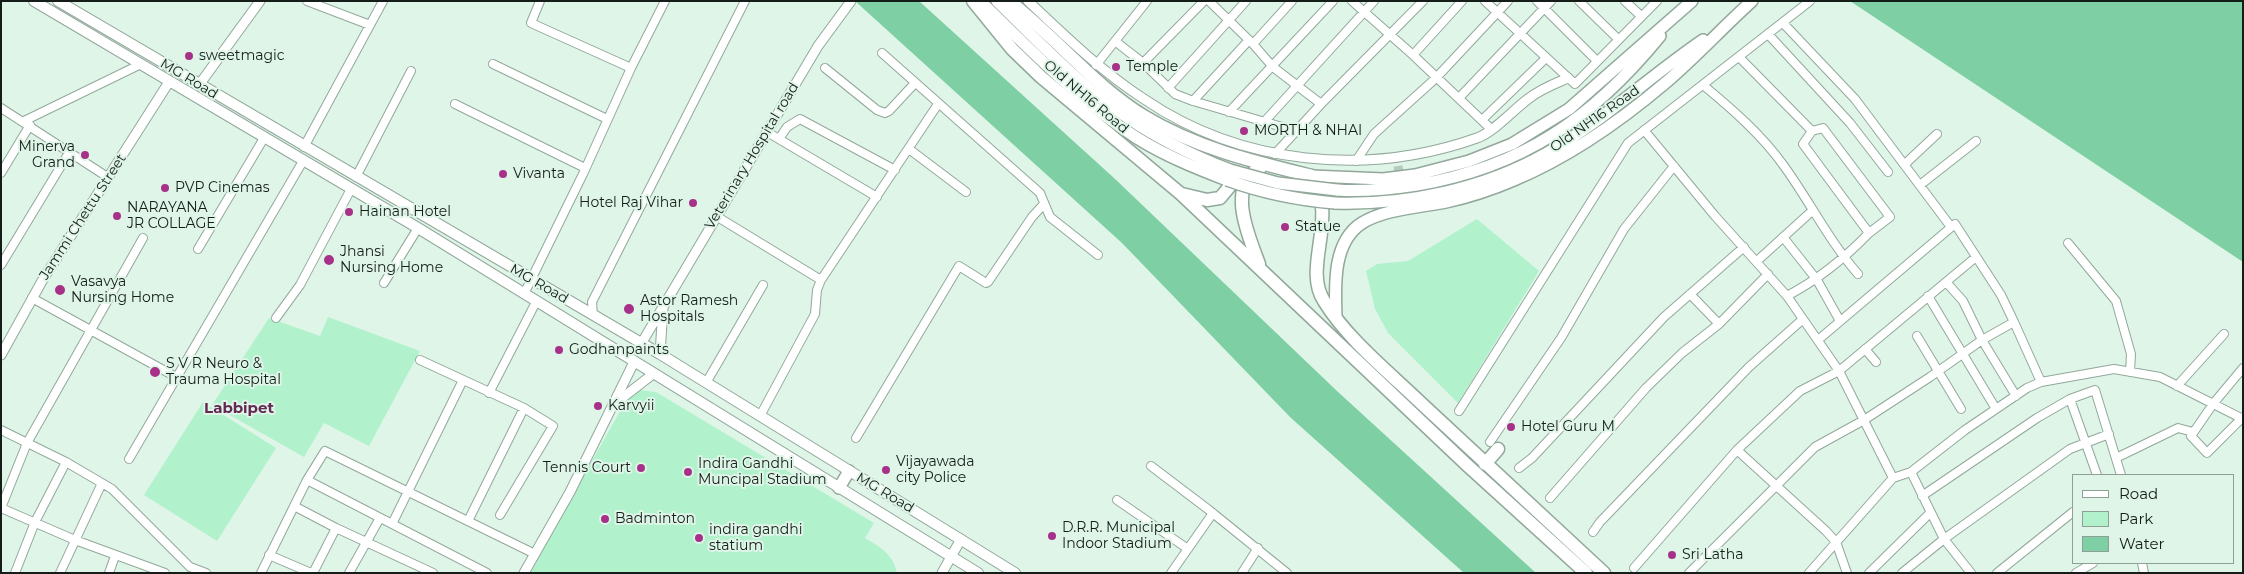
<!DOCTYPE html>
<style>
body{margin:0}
#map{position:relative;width:2244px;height:574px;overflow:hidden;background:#def5e8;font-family:Montserrat,sans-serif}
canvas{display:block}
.frame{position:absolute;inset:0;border:2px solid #151d18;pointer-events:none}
.legend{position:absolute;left:2072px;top:474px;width:162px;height:90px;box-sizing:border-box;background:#def5e8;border:1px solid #8e9f95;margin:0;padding:6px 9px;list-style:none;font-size:15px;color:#151d18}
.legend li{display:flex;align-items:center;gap:10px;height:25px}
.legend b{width:25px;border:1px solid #8e9f95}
</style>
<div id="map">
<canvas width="2244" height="574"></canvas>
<div class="frame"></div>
<ul class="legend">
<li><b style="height:6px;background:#fff"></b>Road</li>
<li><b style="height:14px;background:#b1f2cd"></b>Park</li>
<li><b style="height:14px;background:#7ecfa4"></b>Water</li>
</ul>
</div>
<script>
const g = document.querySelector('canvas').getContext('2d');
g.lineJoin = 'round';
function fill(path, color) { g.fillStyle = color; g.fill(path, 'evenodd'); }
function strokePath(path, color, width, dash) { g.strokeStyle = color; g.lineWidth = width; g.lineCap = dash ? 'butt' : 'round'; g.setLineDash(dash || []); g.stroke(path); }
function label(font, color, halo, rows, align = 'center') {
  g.font = font + ' Montserrat,sans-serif'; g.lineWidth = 4; g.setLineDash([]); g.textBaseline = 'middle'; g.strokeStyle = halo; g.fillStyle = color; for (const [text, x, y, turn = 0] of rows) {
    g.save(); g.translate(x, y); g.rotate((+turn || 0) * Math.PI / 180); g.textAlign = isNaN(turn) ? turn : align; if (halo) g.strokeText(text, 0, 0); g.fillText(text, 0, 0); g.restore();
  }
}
fill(new Path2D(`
 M1477 219 1539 271 1458 403 1388 333 1375 309 1366 271 1377 264 1408 261Z
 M328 317 420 351 369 446 324 423 304 457 212 405 269 318 320 336Z
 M640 390 656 392 874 523 865 538C880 547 893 554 897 573H529L624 404Z
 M203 402 276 448 217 541 144 495Z`), '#b1f2cd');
fill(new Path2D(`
 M855 1H919L1114 178 1337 391 1536 573H1464L1290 417 1122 243Z
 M1850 1H2243V262Z`), '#7ecfa4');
strokePath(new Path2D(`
 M1398 166 1406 215`), '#b6cabe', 9, [9, 4.5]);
const minor = new Path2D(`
 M307 1 370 25
 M540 1 531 23 631 68
 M1209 1 1253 44 1273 67 1321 104
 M1352 1 1413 55 1491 129
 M1485 1 1575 84 1657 1
 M1537 1 1596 60
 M1579 1 1618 39
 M1625 1 1641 16
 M1783 23 1855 99 1951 227
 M1768 34 1850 123 1888 172
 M1115 41 1143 63 1175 94 1193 101 1296 131
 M1253 44 1292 1
 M882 53 1040 193 1050 217 1098 255
 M1413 55 1462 1
 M1739 57 1812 131 1803 144 1869 233 1890 217 1823 128 1812 131
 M1143 63 1204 1
 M493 64 607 119
 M1096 65 1147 1
 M825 68 877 110 885 113 889 111 915 83
 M1703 85C1732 109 1762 135 1784 166 1810 202 1829 241 1858 274
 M1168 88 1246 1
 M1459 98 1551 1
 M1193 101 1249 40
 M455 104 585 168
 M1 108 109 178
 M1229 112 1333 1
 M1483 119 1546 58
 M24 121 139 65
 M1265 121 1374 1
 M1644 130 1715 216 1787 296 1839 371 1893 478
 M767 132 877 197
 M779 139 787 127 800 119 895 170
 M304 147 383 1
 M909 149 966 192
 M1275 154 1321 104 1423 1
 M1356 161 1374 134 1436 78 1508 1
 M1905 164 1937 134
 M1 173 30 125
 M356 177 411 71
 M1920 185 1976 141
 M716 216 821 280
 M1783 237 1817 280 1840 321
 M2068 243 2116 301 2131 354 2130 372
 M198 249 264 138
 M1757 261 1812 211
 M1 265 70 151
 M1946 282 1963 301 1982 340 2016 396
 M384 283 418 228
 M524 294 583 174 631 68 665 1
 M1690 294 1719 324
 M1787 296C1819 279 1844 259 1869 233
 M1928 296 1996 409
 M32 298 178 378
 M593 315 592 302 745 1
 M276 318 300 285 351 189
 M1917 336 1961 409
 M1865 349 1876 362
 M420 360 524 408 553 426 500 515
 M2041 382 2114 369 2160 377 2243 419
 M706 383 763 285
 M2177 386 2224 334
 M489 393 536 302
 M2070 399 2097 475
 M1459 411 1628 143 1810 1
 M760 416 815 314 817 290 821 280 938 104
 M2242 418 2207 453 2191 436 2213 404 2243 368
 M1 430 66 462 112 489 190 567 206 573
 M856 438 959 266 986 283 988 282 1032 217 1044 204
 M1490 442 1561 338 1624 229 1674 166
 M2116 458 2178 428 2193 432
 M129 459 303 161
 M1151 466 1209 510 1287 573
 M1519 468 1532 458 1664 317 1744 247
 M1911 472 1944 539 1971 573
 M307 480 487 573
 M1922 496 2037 418 2070 399 2095 390 2121 475
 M1550 498 1646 388 1682 353 1719 324 1768 274
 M1117 500 1188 549
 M294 506 336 528 433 573
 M1 508 27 443 143 238
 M1 508 75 540 165 573
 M468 521 524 408
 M392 524 463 380
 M1593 532 1600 522 1749 367 1803 319
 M269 555 311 573
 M2142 563 2144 573
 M1634 568 1737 450
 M15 573 35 522 66 462
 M60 573 102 483
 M109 573 115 556
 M261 573 307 480 325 451 535 554
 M313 573 336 528
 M349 573 380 518
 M1171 573 1213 513
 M1242 573 1258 548
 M1689 573 1815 447 1864 420 1930 377 1982 340 2014 322 2001 295 1955 224 1818 340
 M1809 573 1893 478 1911 472 1965 430 2027 388 2041 382 2014 322
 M1847 573 1836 542 1826 531 1737 450 1800 391 1839 371 1976 257
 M1869 573 1930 513
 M1902 573 1944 539 2070 449 2109 434
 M1997 573 2073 512
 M2076 573 2093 563`);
const tertiary = new Path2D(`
 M1028 1C1065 36 1101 71 1144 99 1241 165 1367 177 1477 138 1494 132 1513 110 1528 99 1540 89 1554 84 1568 78
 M199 85 260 1
 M641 344 818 46 851 1
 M660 354 663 308
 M1 355 42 281 169 82
 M617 402 653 374
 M524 573 570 492 634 362
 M942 573 961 539`);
const secondary = new Path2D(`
 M34 1 418 228 978 573
 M58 1 660 354 1015 573`);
const primary = new Path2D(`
 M980 1C1030 49 1079 101 1137 138 1166 156 1196 168 1227 180
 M997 1C1039 42 1080 86 1128 118 1160 140 1194 156 1230 170
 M1312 176 1383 179 1415 175 1469 161 1512 144 1569 109 1692 1
 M1337 190C1363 192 1391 189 1417 185 1523 167 1593 118 1660 36
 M1335 203C1407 205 1484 189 1547 153 1603 121 1650 76 1703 40
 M1336 317C1335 287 1332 242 1362 223 1384 209 1421 207 1446 202 1469 197 1493 189 1514 180 1569 157 1619 122 1664 84 1695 58 1722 28 1752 1
 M839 488 849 471`);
const trunk = new Path2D(`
 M973 1 1012 49 1041 77 1181 194 1467 465 1586 573
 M1009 1C1056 37 1094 86 1145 117 1196 148 1255 162 1312 176 1339 219 1302 267 1324 301 1347 339 1391 374 1423 405 1483 461 1543 517 1604 573
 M1182 194 1207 200 1220 198 1230 186 1235 172
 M1259 264C1250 239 1225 186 1260 168
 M1485 464 1498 449`);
strokePath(minor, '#92a89b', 10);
strokePath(tertiary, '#92a89b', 11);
strokePath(secondary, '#92a89b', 12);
strokePath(primary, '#92a89b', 14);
strokePath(trunk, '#92a89b', 15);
strokePath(minor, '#fff', 8);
strokePath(tertiary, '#fff', 9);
strokePath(secondary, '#fff', 10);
strokePath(primary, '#fff', 11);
strokePath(trunk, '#fff', 12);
const primaryBridge = new Path2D(`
 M1230 170 1278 183 1337 190
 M1227 180C1263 193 1297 200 1335 203`);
strokePath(primaryBridge, '#92a89b', 14, []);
strokePath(primaryBridge, '#fff', 11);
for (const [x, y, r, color] of [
 [189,56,5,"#a73189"],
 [1116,67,5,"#a73189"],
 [1244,131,5,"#a73189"],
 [85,155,5,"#a73189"],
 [503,174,5,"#a73189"],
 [165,188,5,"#a73189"],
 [693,203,5,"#a73189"],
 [349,212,5,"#a73189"],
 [117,216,5,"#a73189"],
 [1285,227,5,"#a73189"],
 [329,260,6,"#a73189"],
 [60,290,6,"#a73189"],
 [629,309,6,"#a73189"],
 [559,350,5,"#a73189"],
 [155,372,6,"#a73189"],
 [598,406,5,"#a73189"],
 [1511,427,5,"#a73189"],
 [641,468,5,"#a73189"],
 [886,470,5,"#a73189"],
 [688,472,5,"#a73189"],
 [605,519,5,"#a73189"],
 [1052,536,5,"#a73189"],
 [699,538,5,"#a73189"],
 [1672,555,5,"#a73189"]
]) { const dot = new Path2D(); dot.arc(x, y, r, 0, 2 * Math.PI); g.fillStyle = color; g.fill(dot); strokePath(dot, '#def5e8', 2); }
label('14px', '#151d18', '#def5e8', [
 ["sweetmagic",199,56],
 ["Temple",1126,67],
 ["MORTH & NHAI",1254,131],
 ["Minerva",75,147,"right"],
 ["Grand",75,163,"right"],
 ["Vivanta",513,174],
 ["PVP Cinemas",175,188],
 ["Hotel Raj Vihar",683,203,"right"],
 ["NARAYANA",127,208],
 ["JR COLLAGE",127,224],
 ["Hainan Hotel",359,212],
 ["Statue",1295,227],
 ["Jhansi",340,252],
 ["Nursing Home",340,268],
 ["Vasavya",71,282],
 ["Nursing Home",71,298],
 ["Astor Ramesh",640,301],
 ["Hospitals",640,317],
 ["Godhanpaints",569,350],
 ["S V R Neuro &",166,364],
 ["Trauma Hospital",166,380],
 ["Karvyii",608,406],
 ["Hotel Guru M",1521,427],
 ["Vijayawada",896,462],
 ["city Police",896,478],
 ["Indira Gandhi",698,464],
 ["Muncipal Stadium",698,480],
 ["Tennis Court",631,468,"right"],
 ["Badminton",615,519],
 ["D.R.R. Municipal",1062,528],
 ["Indoor Stadium",1062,544],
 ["indira gandhi",709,530],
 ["statium",709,546],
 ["Sri Latha",1682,555]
], 'left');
label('14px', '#151d18', '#def5e8', [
 ["MG Road",189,79,31],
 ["Old NH16 Road",1086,97,40],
 ["Old NH16 Road",1595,119,-35],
 ["Veterinary Hospital road",752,156,-59],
 ["Jammi Chettu Street",83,217,-57],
 ["MG Road",539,284,30],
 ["MG Road",885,493,31]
]);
label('bold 15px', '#632952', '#def5e8', [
 ["Labbipet",239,409]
]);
</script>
